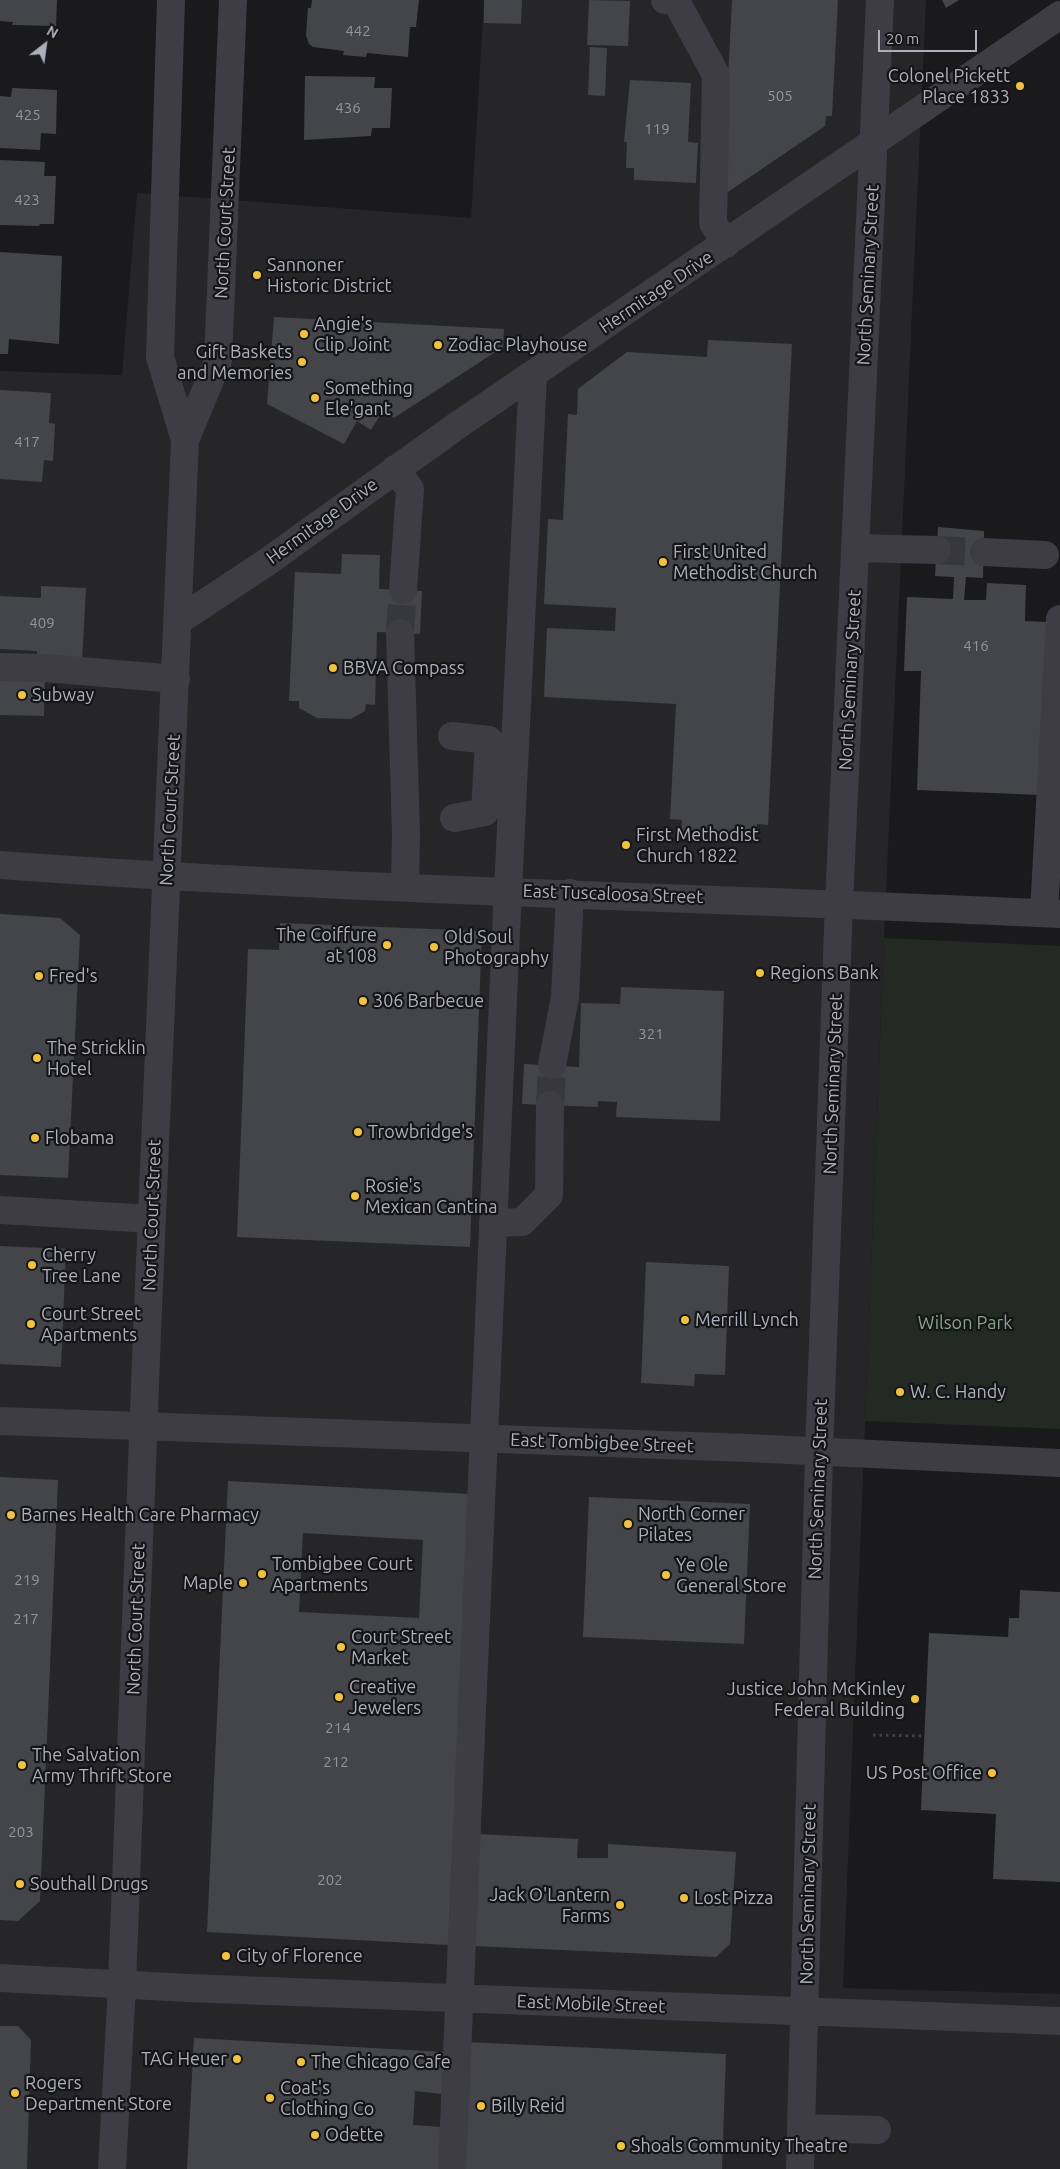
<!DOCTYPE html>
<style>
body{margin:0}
#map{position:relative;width:1060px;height:2169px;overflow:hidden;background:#1a1a1c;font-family:Ubuntu,sans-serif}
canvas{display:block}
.north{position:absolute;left:20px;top:20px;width:50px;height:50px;-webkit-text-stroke:4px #151517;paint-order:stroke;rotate:30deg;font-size:14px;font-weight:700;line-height:20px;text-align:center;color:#adb0bb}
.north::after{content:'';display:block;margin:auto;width:18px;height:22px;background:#adb0bb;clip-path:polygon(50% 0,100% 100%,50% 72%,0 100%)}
.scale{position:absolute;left:878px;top:30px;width:99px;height:22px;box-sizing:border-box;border:2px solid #adb0bb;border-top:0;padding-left:6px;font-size:15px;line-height:18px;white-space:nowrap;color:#adb0bb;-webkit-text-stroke:4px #151517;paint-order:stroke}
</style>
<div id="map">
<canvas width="1060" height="2169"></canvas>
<div class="north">N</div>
<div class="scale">20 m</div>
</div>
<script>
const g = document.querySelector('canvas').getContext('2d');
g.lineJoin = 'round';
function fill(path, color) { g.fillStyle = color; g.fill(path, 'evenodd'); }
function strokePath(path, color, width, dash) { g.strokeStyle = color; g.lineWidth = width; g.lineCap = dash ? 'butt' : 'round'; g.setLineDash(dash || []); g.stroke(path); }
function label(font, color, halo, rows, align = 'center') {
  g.font = font + ' Ubuntu,sans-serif'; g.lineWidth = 4.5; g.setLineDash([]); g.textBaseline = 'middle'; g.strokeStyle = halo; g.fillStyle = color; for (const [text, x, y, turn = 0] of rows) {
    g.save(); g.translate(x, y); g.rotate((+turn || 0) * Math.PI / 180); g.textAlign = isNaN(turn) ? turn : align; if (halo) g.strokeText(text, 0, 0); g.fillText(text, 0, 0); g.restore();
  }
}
fill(new Path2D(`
 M484 0H926L884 938 843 1988 1060 1994V2169H0V371L122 375 137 193 471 218Z`), '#262629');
fill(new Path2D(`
 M884 938 1060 946V1429L865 1421Z`), '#222a23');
fill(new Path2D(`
 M0 0H57L56 26 12 25 13 22 0 21Z
 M312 0H419L416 27H410L408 57 367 53 366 57 343 55 344 51 313 47 309 44 306 35 308 8H311Z
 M484 0H522L521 24 484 23Z
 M589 0 630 1 628 46 587 45Z
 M732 0H838L832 116H826L825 126 722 196Z
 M942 0H959L946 8Z
 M590 47 607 48 605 96 588 95Z
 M305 76 375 77 374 88H392L390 128H372L371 136 304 140Z
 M630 80 691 83 688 142 698 143 696 183 634 180V168H626L627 142H624Z
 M12 88 57 90 56 134 41 133 40 150 0 148V96L11 97Z
 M0 160 45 162 44 176H56L54 224H40L39 226 0 225Z
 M0 252 62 256 59 344 9 339 8 354H0Z
 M274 317 504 329 503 347 394 418 382 412 371 430 357 421 344 444 267 404Z
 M708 340 792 344 768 825 757 824 756 836 681 832 682 820 670 819 676 704 544 697 547 628 615 631 616 608 544 604 548 519 563 520 568 414 577 415 578 389 627 352 707 357Z
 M0 390 51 393 49 423 55 424 53 461 44 460 42 482 0 479Z
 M938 527 984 531 983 578 966 577 964 600H986L987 583 1026 585 1025 621 1047 622 1041 795 917 790 921 671H904L907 597 953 599 954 577 935 576Z
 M342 554 380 555 379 589 422 591 420 634 377 632 375 705 366 704 365 711 351 719 317 718 299 708V701H289L295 572 341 574Z
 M41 586 86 588 82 662 37 660V651L0 649V596L41 598Z
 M0 674 45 675 44 716 0 715Z
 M0 914 60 918 80 935 68 1178 0 1175Z
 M280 923 482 931 470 1247 237 1237 248 949 279 950Z
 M621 987 724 991 720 1121 616 1117 617 1102 598 1101V1107L522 1104 524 1064 579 1067 581 1003 620 1004Z
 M0 1246 66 1249 61 1367 0 1364Z
 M646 1262 729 1266 725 1375 695 1374 694 1386 641 1383Z
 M0 1477 58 1480 40 1901 18 1921 0 1920Z
 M228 1481 470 1494 448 1945 207 1932ZM303 1533 423 1540 419 1618 299 1612Z
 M589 1497 750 1504 744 1644 583 1637Z
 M1020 1590 1060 1592V1882L993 1879 996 1814 921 1810 929 1633 1008 1637 1009 1618H1019Z
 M477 1834 578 1839 577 1858H608V1844L736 1852 730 1944 716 1957 473 1946Z
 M0 2026H18L31 2040 27 2169H0Z
 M194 2038 444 2052 442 2094 415 2091 413 2125 442 2127 439 2169H187Z
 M465 2042 726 2054 722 2169H459Z`), '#444549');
strokePath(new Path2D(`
 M937 550 984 552
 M400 633 403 590
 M550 1105 552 1065`), '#37383c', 28, [28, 14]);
strokePath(new Path2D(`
 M873 1735 925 1736`), '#414248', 3, [2.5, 4]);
strokePath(new Path2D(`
 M665 0 676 1 716 75 713 223 726 244
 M185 440 218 361 233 0
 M395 469 410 489 403 590
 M856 548 937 550
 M984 552 1045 555
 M178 621 267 562 458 425 1060 15
 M400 633 406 834 405 886
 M0 667 45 668 176 679
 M452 736 489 740 485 812 454 818
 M0 865C353 891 707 897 1060 914
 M1044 913 1060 619
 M552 1065 565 997 570 893
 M0 1210 152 1219
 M493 1223 522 1222 549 1195 550 1105
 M0 1421 747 1448 1060 1463
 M0 1978 188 1988 1060 2021
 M801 2128 877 2130
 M112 2169 122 1985 147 1333 185 440 160 357 171 0
 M452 2169 506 931 533 375
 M800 2169 819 1452 839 903 880 0`), '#3d3d43', 28);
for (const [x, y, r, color] of [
 [1020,86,5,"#f0c23e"],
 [257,275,5,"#f0c23e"],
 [304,334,5,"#f0c23e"],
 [438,345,5,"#f0c23e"],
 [302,362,5,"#f0c23e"],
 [315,398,5,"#f0c23e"],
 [663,562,5,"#f0c23e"],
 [333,668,5,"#f0c23e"],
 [22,695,5,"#f0c23e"],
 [626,845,5,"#f0c23e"],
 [387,945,5,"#f0c23e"],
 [434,947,5,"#f0c23e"],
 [760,973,5,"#f0c23e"],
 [39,976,5,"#f0c23e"],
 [363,1001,5,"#f0c23e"],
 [37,1058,5,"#f0c23e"],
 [358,1132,5,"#f0c23e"],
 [35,1138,5,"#f0c23e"],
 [355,1196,5,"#f0c23e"],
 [32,1265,5,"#f0c23e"],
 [685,1320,5,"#f0c23e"],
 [31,1324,5,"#f0c23e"],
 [900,1392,5,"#f0c23e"],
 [11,1515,5,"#f0c23e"],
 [628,1524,5,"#f0c23e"],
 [262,1574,5,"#f0c23e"],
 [666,1575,5,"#f0c23e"],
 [243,1583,5,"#f0c23e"],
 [341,1647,5,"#f0c23e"],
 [339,1697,5,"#f0c23e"],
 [915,1699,5,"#f0c23e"],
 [22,1765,5,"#f0c23e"],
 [992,1773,5,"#f0c23e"],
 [20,1884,5,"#f0c23e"],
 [684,1898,5,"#f0c23e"],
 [620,1905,5,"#f0c23e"],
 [226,1956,5,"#f0c23e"],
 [237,2059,5,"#f0c23e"],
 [301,2062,5,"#f0c23e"],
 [15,2093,5,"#f0c23e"],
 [270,2098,5,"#f0c23e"],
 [481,2106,5,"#f0c23e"],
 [315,2135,5,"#f0c23e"],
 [621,2146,5,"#f0c23e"]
]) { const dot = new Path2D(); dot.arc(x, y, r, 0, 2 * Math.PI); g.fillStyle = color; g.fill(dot); strokePath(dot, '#151517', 2); }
label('15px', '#93959e', null, [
 ["442",358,31],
 ["505",780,96],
 ["436",348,108],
 ["425",28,115],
 ["119",657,129],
 ["423",27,200],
 ["417",27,442],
 ["409",42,623],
 ["416",976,646],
 ["321",651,1034],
 ["219",27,1580],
 ["217",26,1619],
 ["214",338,1728],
 ["212",336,1762],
 ["203",21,1832],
 ["202",330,1880]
]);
label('18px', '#adb0bb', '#151517', [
 ["Colonel Pickett",1010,76,"right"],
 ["Place 1833",1010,97,"right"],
 ["Sannoner",267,265],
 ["Historic District",267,286],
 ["Angie's",314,324],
 ["Clip Joint",314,345],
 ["Zodiac Playhouse",448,345],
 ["Gift Baskets",292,352,"right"],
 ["and Memories",292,373,"right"],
 ["Something",325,388],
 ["Ele'gant",325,409],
 ["First United",673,552],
 ["Methodist Church",673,573],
 ["BBVA Compass",343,668],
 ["Subway",32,695],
 ["First Methodist",636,835],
 ["Church 1822",636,856],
 ["The Coiffure",377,935,"right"],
 ["at 108",377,956,"right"],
 ["Old Soul",444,937],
 ["Photography",444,958],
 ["Regions Bank",770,973],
 ["Fred's",49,976],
 ["306 Barbecue",373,1001],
 ["The Stricklin",47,1048],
 ["Hotel",47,1069],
 ["Trowbridge's",368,1132],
 ["Flobama",45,1138],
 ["Rosie's",365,1186],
 ["Mexican Cantina",365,1207],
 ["Cherry",42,1255],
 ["Tree Lane",42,1276],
 ["Court Street",41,1314],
 ["Apartments",41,1335],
 ["Merrill Lynch",695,1320],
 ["W. C. Handy",910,1392],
 ["North Corner",638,1514],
 ["Pilates",638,1535],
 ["Barnes Health Care Pharmacy",21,1515],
 ["Tombigbee Court",272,1564],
 ["Apartments",272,1585],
 ["Ye Ole",676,1565],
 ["General Store",676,1586],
 ["Maple",233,1583,"right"],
 ["Court Street",351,1637],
 ["Market",351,1658],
 ["Creative",349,1687],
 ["Jewelers",349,1708],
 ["Justice John McKinley",905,1689,"right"],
 ["Federal Building",905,1710,"right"],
 ["The Salvation",32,1755],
 ["Army Thrift Store",32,1776],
 ["US Post Office",982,1773,"right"],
 ["Southall Drugs",30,1884],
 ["Jack O'Lantern",610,1895,"right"],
 ["Farms",610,1916,"right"],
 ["Lost Pizza",694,1898],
 ["City of Florence",236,1956],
 ["TAG Heuer",227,2059,"right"],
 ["The Chicago Cafe",311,2062],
 ["Rogers",25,2083],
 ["Department Store",25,2104],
 ["Coat's",280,2088],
 ["Clothing Co",280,2109],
 ["Billy Reid",491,2106],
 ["Odette",325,2135],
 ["Shoals Community Theatre",631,2146]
], 'left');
label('18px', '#adb0bb', '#151517', [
 ["North Court Street",225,223,-87],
 ["North Seminary Street",868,275,-87],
 ["Hermitage Drive",656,292,-34],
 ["Hermitage Drive",322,521,-36],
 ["North Seminary Street",850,680,-87],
 ["North Court Street",170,810,-87],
 ["East Tuscaloosa Street",613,894,2],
 ["North Seminary Street",833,1084,-88],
 ["North Court Street",152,1215,-88],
 ["East Tombigbee Street",602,1443,2],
 ["North Seminary Street",818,1489,-88],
 ["North Court Street",136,1619,-88],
 ["North Seminary Street",808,1894,-89],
 ["East Mobile Street",591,2004,2]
]);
label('18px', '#84a689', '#151517', [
 ["Wilson Park",965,1323]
]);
</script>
